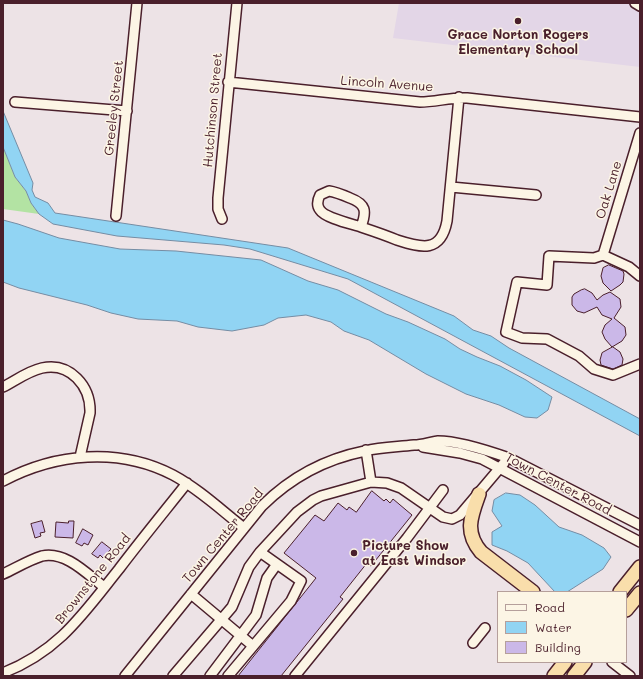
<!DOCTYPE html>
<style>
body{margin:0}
#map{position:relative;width:643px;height:679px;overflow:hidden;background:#ede3e6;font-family:Mali,sans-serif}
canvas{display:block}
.frame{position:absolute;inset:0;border:4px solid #4a1f2b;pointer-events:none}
.legend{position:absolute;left:497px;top:591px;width:130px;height:72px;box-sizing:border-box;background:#fcf5e5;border:1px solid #b59f9b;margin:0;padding:5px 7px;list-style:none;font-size:12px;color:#4a1f2b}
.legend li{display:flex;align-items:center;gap:8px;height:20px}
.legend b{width:20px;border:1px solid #b59f9b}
</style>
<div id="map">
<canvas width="643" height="679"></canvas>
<div class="frame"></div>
<ul class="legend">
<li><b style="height:5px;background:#fcf5e5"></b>Road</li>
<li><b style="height:11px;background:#91d4f3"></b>Water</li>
<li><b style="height:11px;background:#cbb8e8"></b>Building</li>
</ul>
</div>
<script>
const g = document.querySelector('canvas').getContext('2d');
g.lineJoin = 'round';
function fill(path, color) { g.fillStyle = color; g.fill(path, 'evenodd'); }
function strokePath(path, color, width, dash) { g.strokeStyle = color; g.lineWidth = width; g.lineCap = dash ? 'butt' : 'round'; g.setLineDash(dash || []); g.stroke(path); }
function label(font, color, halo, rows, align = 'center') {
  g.font = font + ' Mali,sans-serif'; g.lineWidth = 3; g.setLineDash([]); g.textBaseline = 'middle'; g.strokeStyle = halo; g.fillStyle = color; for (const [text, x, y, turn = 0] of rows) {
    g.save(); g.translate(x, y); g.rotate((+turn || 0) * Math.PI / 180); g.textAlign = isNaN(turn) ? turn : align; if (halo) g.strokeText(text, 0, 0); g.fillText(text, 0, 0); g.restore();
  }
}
fill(new Path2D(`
 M399 3H640V67L393 38Z`), '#e3d6e7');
fill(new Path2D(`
 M3 147 15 177 26 191 31 203 39 214 3 209Z`), '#b3e3a3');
const water = new Path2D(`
 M3 111 33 183 32 190 35 197 48 203 55 213 288 248 454 316 473 330 491 336 509 348 640 419V436L348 279 250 249 224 245 117 236 53 224 39 214 31 203 26 191 15 177 3 147Z
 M3 220 18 224 59 238 120 249 176 251 261 260 308 281 338 290 386 314 408 322 445 339 460 349 477 357 500 366 526 380 552 397 548 410 537 418 525 417 499 405 466 394 426 374 369 340 344 331 331 322 306 315 278 318 264 325 232 331 198 327 177 321 138 319 111 313 87 305 19 288 3 282Z
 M506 493 520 495 535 505 559 527 582 535 604 548 611 557 603 569 567 592H555L528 563 507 551 492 545V532L502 526 492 511 494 500Z`);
fill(water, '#91d4f3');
strokePath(water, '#758ca3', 1);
const building = new Path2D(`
 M609 265 623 271 624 274 623 282 620 285 611 291 603 283 601 276 603 268Z
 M585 289 592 293 597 300 603 295 610 292 620 299 621 307 614 318 625 327 626 335 622 341 612 347 605 339 602 332 605 325 612 319 602 315 597 307 584 313 577 311 572 305V297L574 294 581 290Z
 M613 347 620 352 623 359 622 365 613 369 601 365 600 360 602 353Z
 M372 491 384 501 386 499 390 503 393 499 412 515 371 566 367 563 340 597 343 599 281 676H238L316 578 284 553 315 515 324 521 338 503 347 510 349 507 356 512Z
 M42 521 45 532 40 533 41 536 35 538 31 524Z
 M69 521H74L73 538 55 537 56 522 68 523Z
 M83 529 93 535 88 545 84 543 82 546 76 543Z
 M102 542 111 549 103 558 100 555 98 558 92 554Z`);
fill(building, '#cbb8e8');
strokePath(building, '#4a1f2b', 1);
const minor = new Path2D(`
 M635 3 640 6
 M228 82 420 102C436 102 451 97 467 98L640 117
 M15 102 127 111
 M451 187 536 195
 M329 191C336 192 343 195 350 198 366 204 367 211 361 227 352 224 325 218 320 210 316 205 318 199 320 195Z
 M116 216 137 3
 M222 219 218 209V198L237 3
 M361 227C373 231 385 235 397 240 422 248 441 253 447 221L459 97
 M603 255 640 133
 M640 276 629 267 603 255 594 258 549 256 547 285 517 282 506 332 522 338 547 339 579 356 594 369 613 375 640 364
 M3 387C15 381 28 371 42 368 70 362 91 386 90 413L80 457
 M423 447 460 453 482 459 640 542
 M366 450 371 482 387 483 401 488 443 517 452 519 460 515 504 463
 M3 481C56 453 119 447 173 475 199 489 221 510 244 528
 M3 574C16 568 29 560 42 556 66 551 87 574 104 587
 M191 594 253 646
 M473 643 485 628
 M612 662 630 676
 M3 673C59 651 83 614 119 569 141 540 164 512 187 483
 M125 676 262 506C291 477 325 459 365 451 381 447 397 447 414 445 422 445 430 442 438 441 458 441 489 451 509 458L640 525
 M173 676 232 607 249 567 260 552 297 512 313 500 321 496 371 482
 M210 676 256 615 267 578 277 564
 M228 676 291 601 301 581 260 552
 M295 676 407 538 443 490`);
const highway = new Path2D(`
 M479 494C471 516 464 532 481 552L533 592
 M620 592 640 567
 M626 610 640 593
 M554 676 565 662
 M574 676 585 662`);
strokePath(minor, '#4a1f2b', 12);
strokePath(highway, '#4a1f2b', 16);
strokePath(minor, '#fcf5e5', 9);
strokePath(highway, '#f9deab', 13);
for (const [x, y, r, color] of [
 [518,21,4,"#4a1f2b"],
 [354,553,4,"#4a1f2b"]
]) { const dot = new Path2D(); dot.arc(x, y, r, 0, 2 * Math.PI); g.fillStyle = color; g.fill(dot); strokePath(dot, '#fcf5e5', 1.5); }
label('bold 13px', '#4a1f2b', '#fcf5e5', [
 ["Grace Norton Rogers",518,35],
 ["Elementary School",518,50],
 ["Picture Show",362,546,"left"],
 ["at East Windsor",362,561,"left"]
]);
label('13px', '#4a1f2b', '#fcf5e5', [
 ["Lincoln Avenue",387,84,4],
 ["Greeley Street",114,108,-84],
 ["Hutchinson Street",213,110,-85],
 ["Oak Lane",609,190,-73],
 ["Town Center Road",558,484,28],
 ["Town Center Road",223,536,-50],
 ["Brownstone Road",93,579,-51]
]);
</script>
